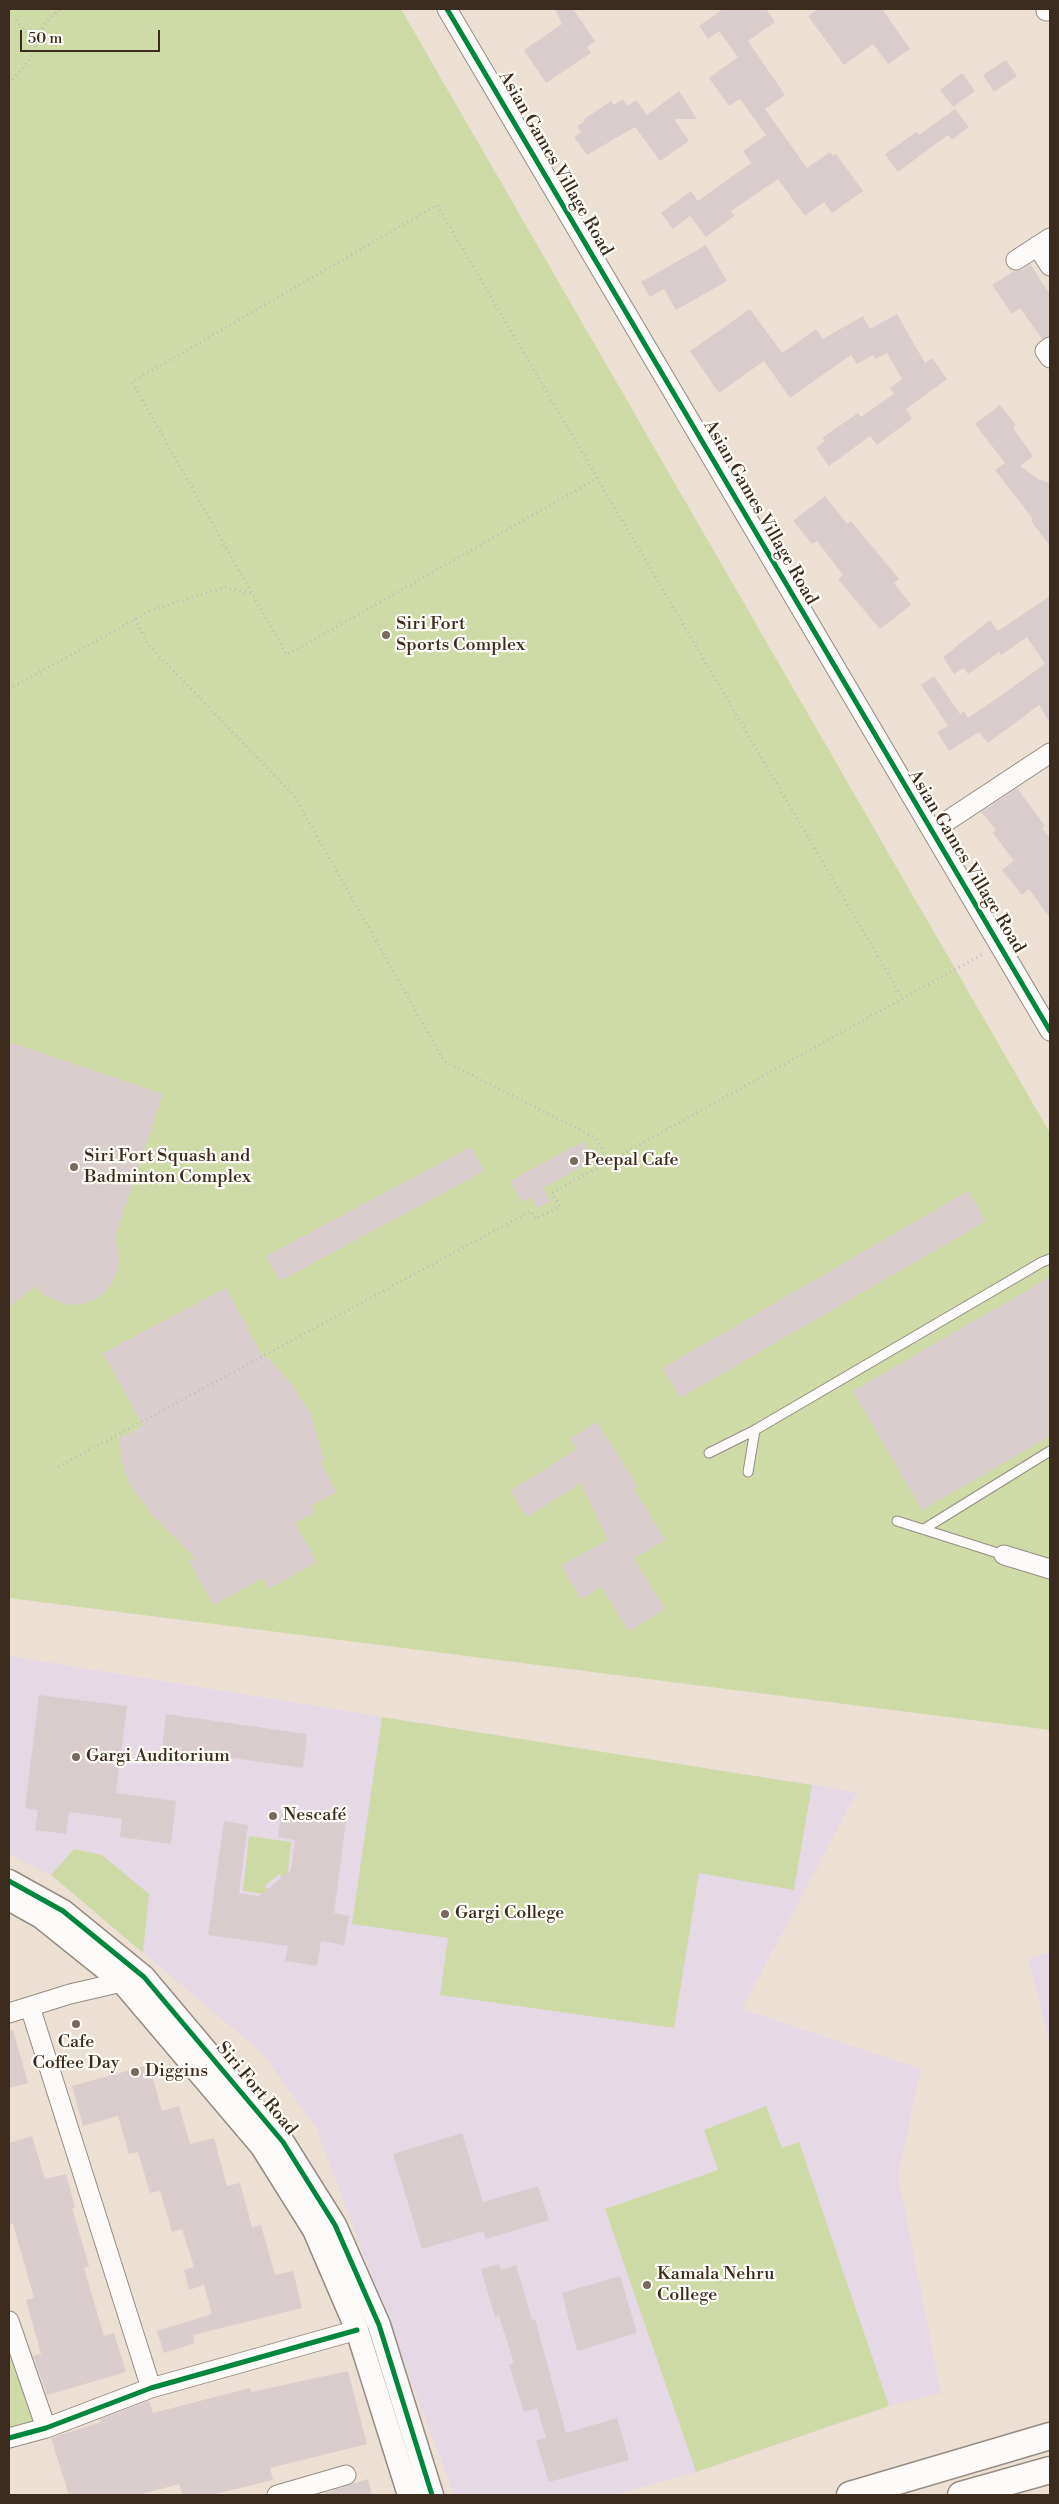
<!DOCTYPE html>
<meta charset="utf-8">
<style>
body{margin:0}
#map{position:relative;width:1059px;height:2504px;overflow:hidden;background:#ece0d4;font-family:"Libre Bodoni",serif}
canvas{display:block}
.frame{position:absolute;inset:0;border:10px solid #3b2a1e;pointer-events:none}
.scale{position:absolute;left:20px;top:30px;width:140px;height:22px;box-sizing:border-box;border:2px solid #3b2a1e;border-top:0;padding-left:6px;font-size:15px;line-height:18px;white-space:nowrap;color:#3b2a1e;-webkit-text-stroke:4px #fdfcf7;paint-order:stroke}
</style>
<div id="map">
<canvas width="1059" height="2504"></canvas>
<div class="frame"></div>
<div class="scale">50 m</div>
</div>
<script>
const g = document.querySelector('canvas').getContext('2d');
g.lineJoin = 'round';
function fill(path, color) { g.fillStyle = color; g.fill(path, 'evenodd'); }
function strokePath(path, color, width, dash) { g.strokeStyle = color; g.lineWidth = width; g.lineCap = dash ? 'butt' : 'round'; g.setLineDash(dash || []); g.stroke(path); }
function label(font, color, halo, rows, align = 'center') {
  g.font = font + ' "Libre Bodoni",serif'; g.lineWidth = 4.5; g.setLineDash([]); g.textBaseline = 'middle'; g.strokeStyle = halo; g.fillStyle = color; for (const [text, x, y, turn = 0] of rows) {
    g.save(); g.translate(x, y); g.rotate((+turn || 0) * Math.PI / 180); g.textAlign = isNaN(turn) ? turn : align; if (halo) g.strokeText(text, 0, 0); g.fillText(text, 0, 0); g.restore();
  }
}
fill(new Path2D(`
 M9 1656 715 1771 765 1777 857 1792 742 2009 921 2069 898 2176 941 2393 889 2406 696 2472 614 2495H454L316 2128 262 2053 51 1875 9 1854Z
 M1050 1952V2045L1028 1959Z`), '#e6d9e6');
fill(new Path2D(`
 M9 9H401L1050 1133V1730L9 1598Z
 M382 1717 812 1785 794 1890 699 1873 674 2028 440 1995 448 1938 352 1924Z
 M249 1836 291 1842 287 1883 279 1874 265 1886 272 1895 243 1891Z
 M74 1849 102 1855 149 1894 143 1953 51 1875Z
 M766 2106 782 2148 799 2142 889 2406 696 2472 605 2209 718 2170 704 2130Z
 M9 2354 35 2424 9 2430Z`), '#cedba6');
fill(new Path2D(`
 M555 9H573L595 41 587 47 591 53 546 83 524 50 562 24Z
 M723 9H766L775 22 748 41 785 95 765 109 807 168 830 152 833 156 836 154 863 191 832 213 824 202 805 216 778 179 731 211 734 216 706 237 690 216 673 229 661 213 691 191 698 201 751 163 743 151 766 135 740 99 729 106 709 78 738 57 719 31 708 39 699 26Z
 M818 9H882L910 49 888 64 873 44 844 65 808 16Z
 M1006 60 1017 76 994 92 983 75Z
 M962 73 975 91 953 107 940 90Z
 M679 91 697 119H674L689 141 660 161 635 127 587 155 574 137 581 132 577 126 585 121 584 119 611 101 614 105 623 99 627 106 636 100 647 115Z
 M955 109 969 127 952 140 948 135 898 172 885 154 916 132 919 135Z
 M706 245 727 281 676 310 664 289 650 297 641 282Z
 M1030 264 1050 294V336L1042 339 1020 308 1012 314 992 285 1014 271 1022 270Z
 M750 309 782 353 816 329 823 339 863 316 870 329 897 314 925 363 932 358 947 379 906 409 912 419 890 435 877 445 870 436 829 466 816 448 825 441 822 438 858 413 861 417 894 394 890 388 902 379 887 353 876 359 873 355 857 364 851 355 790 398 764 361 719 393 690 351Z
 M1000 405 1016 425 1013 428 1033 456 1020 466 1038 479 1050 483V546L1031 521 1033 519 995 470 1005 463 975 424Z
 M825 496 847 524 851 521 899 579 894 583 911 605 880 629 838 579 843 575 817 541 812 544 793 521Z
 M1050 596V723L1039 705 988 743 979 732 949 751 937 732 948 726 921 685 934 676 960 714 964 711 968 718 1003 694 1045 664 1027 637 1001 655 999 652 968 674 964 668 954 674 943 657 990 620 998 631Z
 M1017 788 1045 826 1042 828 1050 838V918L1029 889 1022 895 1002 870 1014 861 993 833 996 830 981 812Z
 M9 1042 163 1094 115 1237 119 1257 117 1271 111 1285 101 1296 87 1303 72 1305 58 1302 44 1295 36 1286 9 1307Z
 M584 1141 595 1160 543 1188 550 1201 537 1208 531 1197 522 1202 510 1181Z
 M471 1147 484 1171 280 1281 266 1256Z
 M968 1191 986 1221 680 1398 663 1368Z
 M1050 1277V1436L922 1510 853 1391Z
 M226 1288 264 1359 267 1357 291 1383 311 1415 324 1460 320 1462 337 1492 312 1505 315 1512 295 1523 317 1562 269 1589 263 1578 213 1605 189 1561 195 1558 152 1515 128 1482 122 1462 119 1439 143 1426 103 1353Z
 M597 1422 638 1487 634 1489 665 1540 634 1559 665 1609 629 1631 601 1587 581 1599 561 1565 608 1540 581 1483 527 1517 510 1491 577 1449 570 1439Z
 M39 1695 127 1706 116 1793 176 1801 171 1844 120 1837 122 1819 69 1812 66 1834 35 1830 38 1810 25 1808Z
 M166 1714 307 1734 303 1768 162 1748Z
 M281 1813 346 1822 334 1913 349 1916 344 1945 321 1941 317 1966 285 1961 288 1946 208 1935 224 1821 248 1825 239 1893 259 1896 291 1870 295 1840 278 1837Z
 M9 2030H13L28 2083 9 2088Z
 M149 2065 162 2111 179 2106 190 2144 214 2138 227 2186 240 2183 252 2227 261 2225 275 2275 293 2271 302 2308 193 2335 195 2343 164 2353 157 2331 212 2314 204 2285 189 2290 184 2270 194 2267 182 2229 172 2232 160 2191 150 2193 138 2152 129 2154 118 2116 83 2126 72 2086Z
 M462 2133 483 2202 538 2186 549 2220 486 2239 483 2231 422 2249 393 2154Z
 M32 2136 45 2179 66 2174 75 2207 72 2208 89 2266 84 2268 104 2336 114 2333 126 2372 47 2395 33 2356 41 2354 26 2300 34 2298 13 2224 9 2225V2143Z
 M499 2264 501 2270 516 2265 532 2320 535 2319 566 2433 617 2418 629 2460 549 2482 536 2441 546 2438 537 2408 524 2412 509 2364 514 2363 499 2316 495 2317 481 2269Z
 M620 2276 637 2333 577 2351 562 2293Z
 M348 2371 367 2444 270 2468 273 2480 211 2495H182L179 2484 139 2495H69L51 2438 101 2422 100 2419 149 2401 153 2413 250 2388 251 2392Z
 M368 2479 372 2495H326L325 2493Z`), '#dacdce');
const service = new Path2D(`
 M755 1430 1042 1262 1050 1259
 M709 1453 755 1430 748 1472
 M897 1521 1004 1555
 M924 1529 1050 1451`);
const minor = new Path2D(`
 M447 9 1050 1031
 M1046 11 1049 9
 M1037 246 1050 266
 M1016 260 1050 238
 M1050 347 1045 351 1050 358
 M932 831 1050 753
 M1004 1555 1050 1569
 M30 2007 151 2388
 M9 2013 70 1994 122 1982
 M9 2321 46 2428
 M9 2438 46 2428 151 2388 357 2330
 M277 2495 346 2475`);
const tertiary = new Path2D(`
 M9 1881 63 1911 144 1977 283 2142 335 2225 379 2325 432 2495
 M16 1903 41 1917 122 1982 262 2147 314 2230 357 2330 409 2495`);
const secondary = new Path2D(`
 M850 2495 1050 2436
 M961 2495 1050 2470`);
strokePath(service, '#958c84', 11);
strokePath(minor, '#958c84', 21);
strokePath(tertiary, '#958c84', 25);
strokePath(secondary, '#958c84', 29);
strokePath(new Path2D(`
 M16 20 35 44
 M9 83 30 60 45 23 61 9
 M598 478 287 655 132 382 437 205 903 999
 M135 619 147 643 295 797 444 1061 596 1138 609 1161
 M9 689 152 610 226 587 252 594
 M58 1467 531 1211 536 1219 560 1206 552 1193 983 954`), '#c0bbb8', 3, [1, 4]);
strokePath(service, '#fcfaf9', 9);
strokePath(minor, '#fcfaf9', 19);
strokePath(tertiary, '#fcfaf9', 22);
strokePath(secondary, '#fcfaf9', 26);
strokePath(new Path2D(`
 M447 9 1050 1031
 M9 1881 63 1911 144 1977 283 2142 335 2225 379 2325 432 2495
 M9 2438 46 2428 151 2388 357 2330`), '#00873e', 5);
for (const [x, y, r, color] of [
 [386,635,5,"#796a5e"],
 [574,1161,5,"#796a5e"],
 [74,1167,5,"#796a5e"],
 [76,1757,5,"#796a5e"],
 [273,1816,5,"#796a5e"],
 [445,1914,5,"#796a5e"],
 [76,2024,5,"#796a5e"],
 [135,2072,5,"#796a5e"],
 [647,2285,5,"#796a5e"]
]) { const dot = new Path2D(); dot.arc(x, y, r, 0, 2 * Math.PI); g.fillStyle = color; g.fill(dot); strokePath(dot, '#fdfcf7', 2); }
label('18px', '#3b2a1e', '#fdfcf7', [
 ["Asian Games Village Road",555,164,60],
 ["Asian Games Village Road",760,513,60],
 ["Asian Games Village Road",966,862,59],
 ["Siri Fort Road",256,2089,50]
]);
label('18px', '#3b2a1e', '#fdfcf7', [
 ["Siri Fort",396,625],
 ["Sports Complex",396,646],
 ["Siri Fort Squash and",84,1157],
 ["Badminton Complex",84,1178],
 ["Peepal Cafe",584,1161],
 ["Gargi Auditorium",86,1757],
 ["Nescafé",283,1816],
 ["Gargi College",455,1914],
 ["Cafe",76,2043,"center"],
 ["Coffee Day",76,2064,"center"],
 ["Diggins",145,2072],
 ["Kamala Nehru",657,2275],
 ["College",657,2296]
], 'left');
</script>
